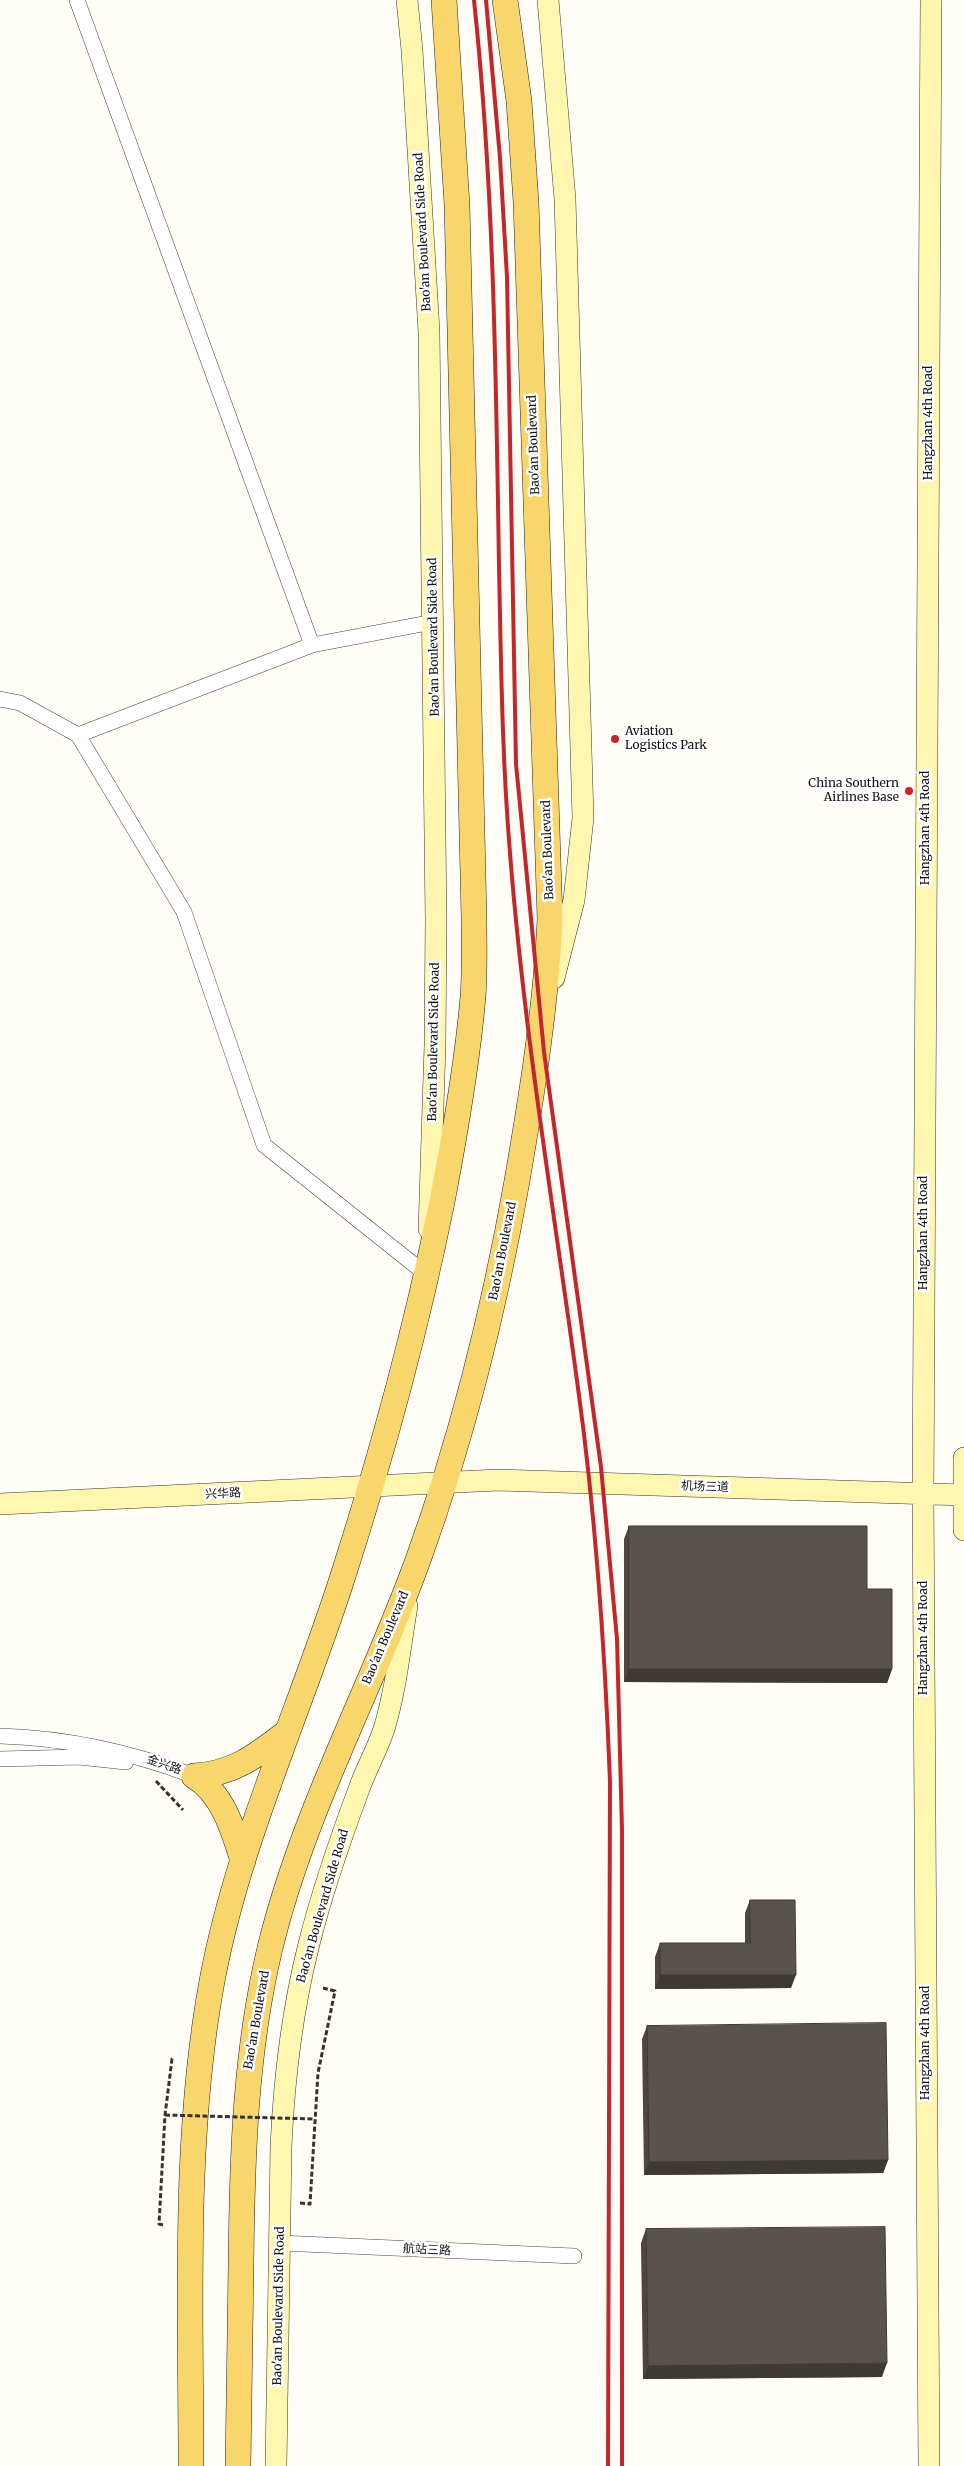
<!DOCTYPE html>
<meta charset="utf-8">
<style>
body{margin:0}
canvas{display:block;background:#fffdf5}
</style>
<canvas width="964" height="2466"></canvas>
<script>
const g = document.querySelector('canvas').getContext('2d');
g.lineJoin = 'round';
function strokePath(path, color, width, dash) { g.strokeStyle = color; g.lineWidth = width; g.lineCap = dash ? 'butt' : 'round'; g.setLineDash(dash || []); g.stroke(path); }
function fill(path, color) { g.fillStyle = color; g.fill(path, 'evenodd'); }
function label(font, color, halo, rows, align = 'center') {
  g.font = font + ' Merriweather,"Noto Sans SC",serif'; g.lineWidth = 5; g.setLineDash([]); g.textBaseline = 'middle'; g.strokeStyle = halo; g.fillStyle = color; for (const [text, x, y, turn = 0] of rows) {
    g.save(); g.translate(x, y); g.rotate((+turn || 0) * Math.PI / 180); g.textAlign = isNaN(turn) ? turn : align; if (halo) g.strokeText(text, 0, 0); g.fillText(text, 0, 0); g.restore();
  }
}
const street = new Path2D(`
 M77 0 312 645
 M0 699 20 703 78 735 184 912 264 1145 427 1275
 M78 735 312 645 433 622
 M0 1736C68 1738 131 1752 194 1776
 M0 1759 79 1757 126 1762
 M280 2243 574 2256`);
const secondary = new Path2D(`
 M407 0 412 50 429 332 436 920 435 1045 429 1229
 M548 0 565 199 583 818 574 900 554 978
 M964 1458V1530
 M0 1504 498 1480 964 1495
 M276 2466 281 2147C284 2078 292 2011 309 1944 322 1892 340 1840 359 1789 366 1769 377 1750 384 1729 396 1690 400 1647 407 1606
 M929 2466 923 1494 931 0`);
const primary = new Path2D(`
 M194 1776C233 1774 256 1756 286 1733
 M194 1776C223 1794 233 1829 243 1861
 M191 2466C191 2306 183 2139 212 1981 238 1842 299 1713 342 1579 382 1455 416 1330 442 1202 455 1134 467 1066 473 997 475 970 474 944 474 917L457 205 444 0
 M238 2466C239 2399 240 2333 241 2266 242 2159 245 2053 270 1948 303 1812 371 1690 418 1560 463 1436 494 1311 517 1181 532 1094 546 1007 550 919L526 202 519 101 505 0`);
strokePath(street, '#444', 16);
strokePath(secondary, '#333', 22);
strokePath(primary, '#222', 26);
strokePath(new Path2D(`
 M156 1781 183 1810
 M300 2203 310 2204 318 2073 335 1991 323 1988
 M163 2225 159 2224 165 2115 172 2059H174`), '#333', 3, [5, 2.5]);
strokePath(street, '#fff', 15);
strokePath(secondary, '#fff6b0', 21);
strokePath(primary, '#f9d66b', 25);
strokePath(new Path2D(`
 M474 0C494 188 496 377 499 566 501 661 502 757 510 853 524 1032 554 1210 578 1388 596 1518 605 1650 610 1782L608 2466
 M486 0 500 158 507 277 516 764 544 1052 601 1467 617 1639 622 1830V2466`), '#c4262e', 4);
strokePath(new Path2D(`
 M165 2115 314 2119`), '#333', 3, [5, 2.5]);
fill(new Path2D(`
 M629 1526 867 1589 892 1669 887 1683 624 1682V1539Z
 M750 1900 791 1988 655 1989V1957L660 1943H745V1913Z
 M647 2026 888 2160 883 2173 644 2175 642 2039Z
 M646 2229 882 2377 643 2379 641 2243Z`), '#4d4742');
fill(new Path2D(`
 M629 1669H892L887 1683 624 1682Z
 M660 1975H796L791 1988 655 1989Z
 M888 2160 883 2173 644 2175 649 2162Z
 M887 2363 882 2377 643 2379 648 2366Z`), '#3f3936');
const building = new Path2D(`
 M629 1526H867V1589H892V1669H629Z
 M750 1900H795L796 1975H660V1943H750Z
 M886 2023 888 2160 649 2162 647 2026Z
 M885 2227 887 2363 648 2366 646 2229Z`);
fill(building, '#5a524d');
strokePath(building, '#3f3936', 1);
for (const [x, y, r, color] of [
 [615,739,5,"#c4262e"],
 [909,791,5,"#c4262e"]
]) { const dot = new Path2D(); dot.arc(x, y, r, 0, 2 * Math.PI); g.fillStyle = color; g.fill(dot); strokePath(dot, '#fff', 2); }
label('12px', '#111', '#fff', [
 ["Bao'an Boulevard Side Road",423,232,-93],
 ["Hangzhan 4th Road",929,423,-90],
 ["Bao'an Boulevard",534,445,-92],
 ["Bao'an Boulevard Side Road",434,637,-91],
 ["Hangzhan 4th Road",926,828,-90],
 ["Bao'an Boulevard",548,850,-92],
 ["Bao'an Boulevard Side Road",434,1042,-89],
 ["Hangzhan 4th Road",924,1233,-90],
 ["Bao'an Boulevard",503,1251,-79],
 ["机场三道",705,1487,2],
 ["兴华路",223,1494,-3],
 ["Bao'an Boulevard",386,1638,-67],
 ["Hangzhan 4th Road",924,1638,-90],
 ["金兴路",164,1765,19],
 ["Bao'an Boulevard Side Road",323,1906,-74],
 ["Bao'an Boulevard",257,2020,-80],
 ["Hangzhan 4th Road",926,2043,-90],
 ["航站三路",427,2250,3],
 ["Bao'an Boulevard Side Road",279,2306,-89]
]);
label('12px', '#111', '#fff', [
 ["Aviation",625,732],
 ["Logistics Park",625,746],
 ["China Southern",899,784,"right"],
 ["Airlines Base",899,798,"right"]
], 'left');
</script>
